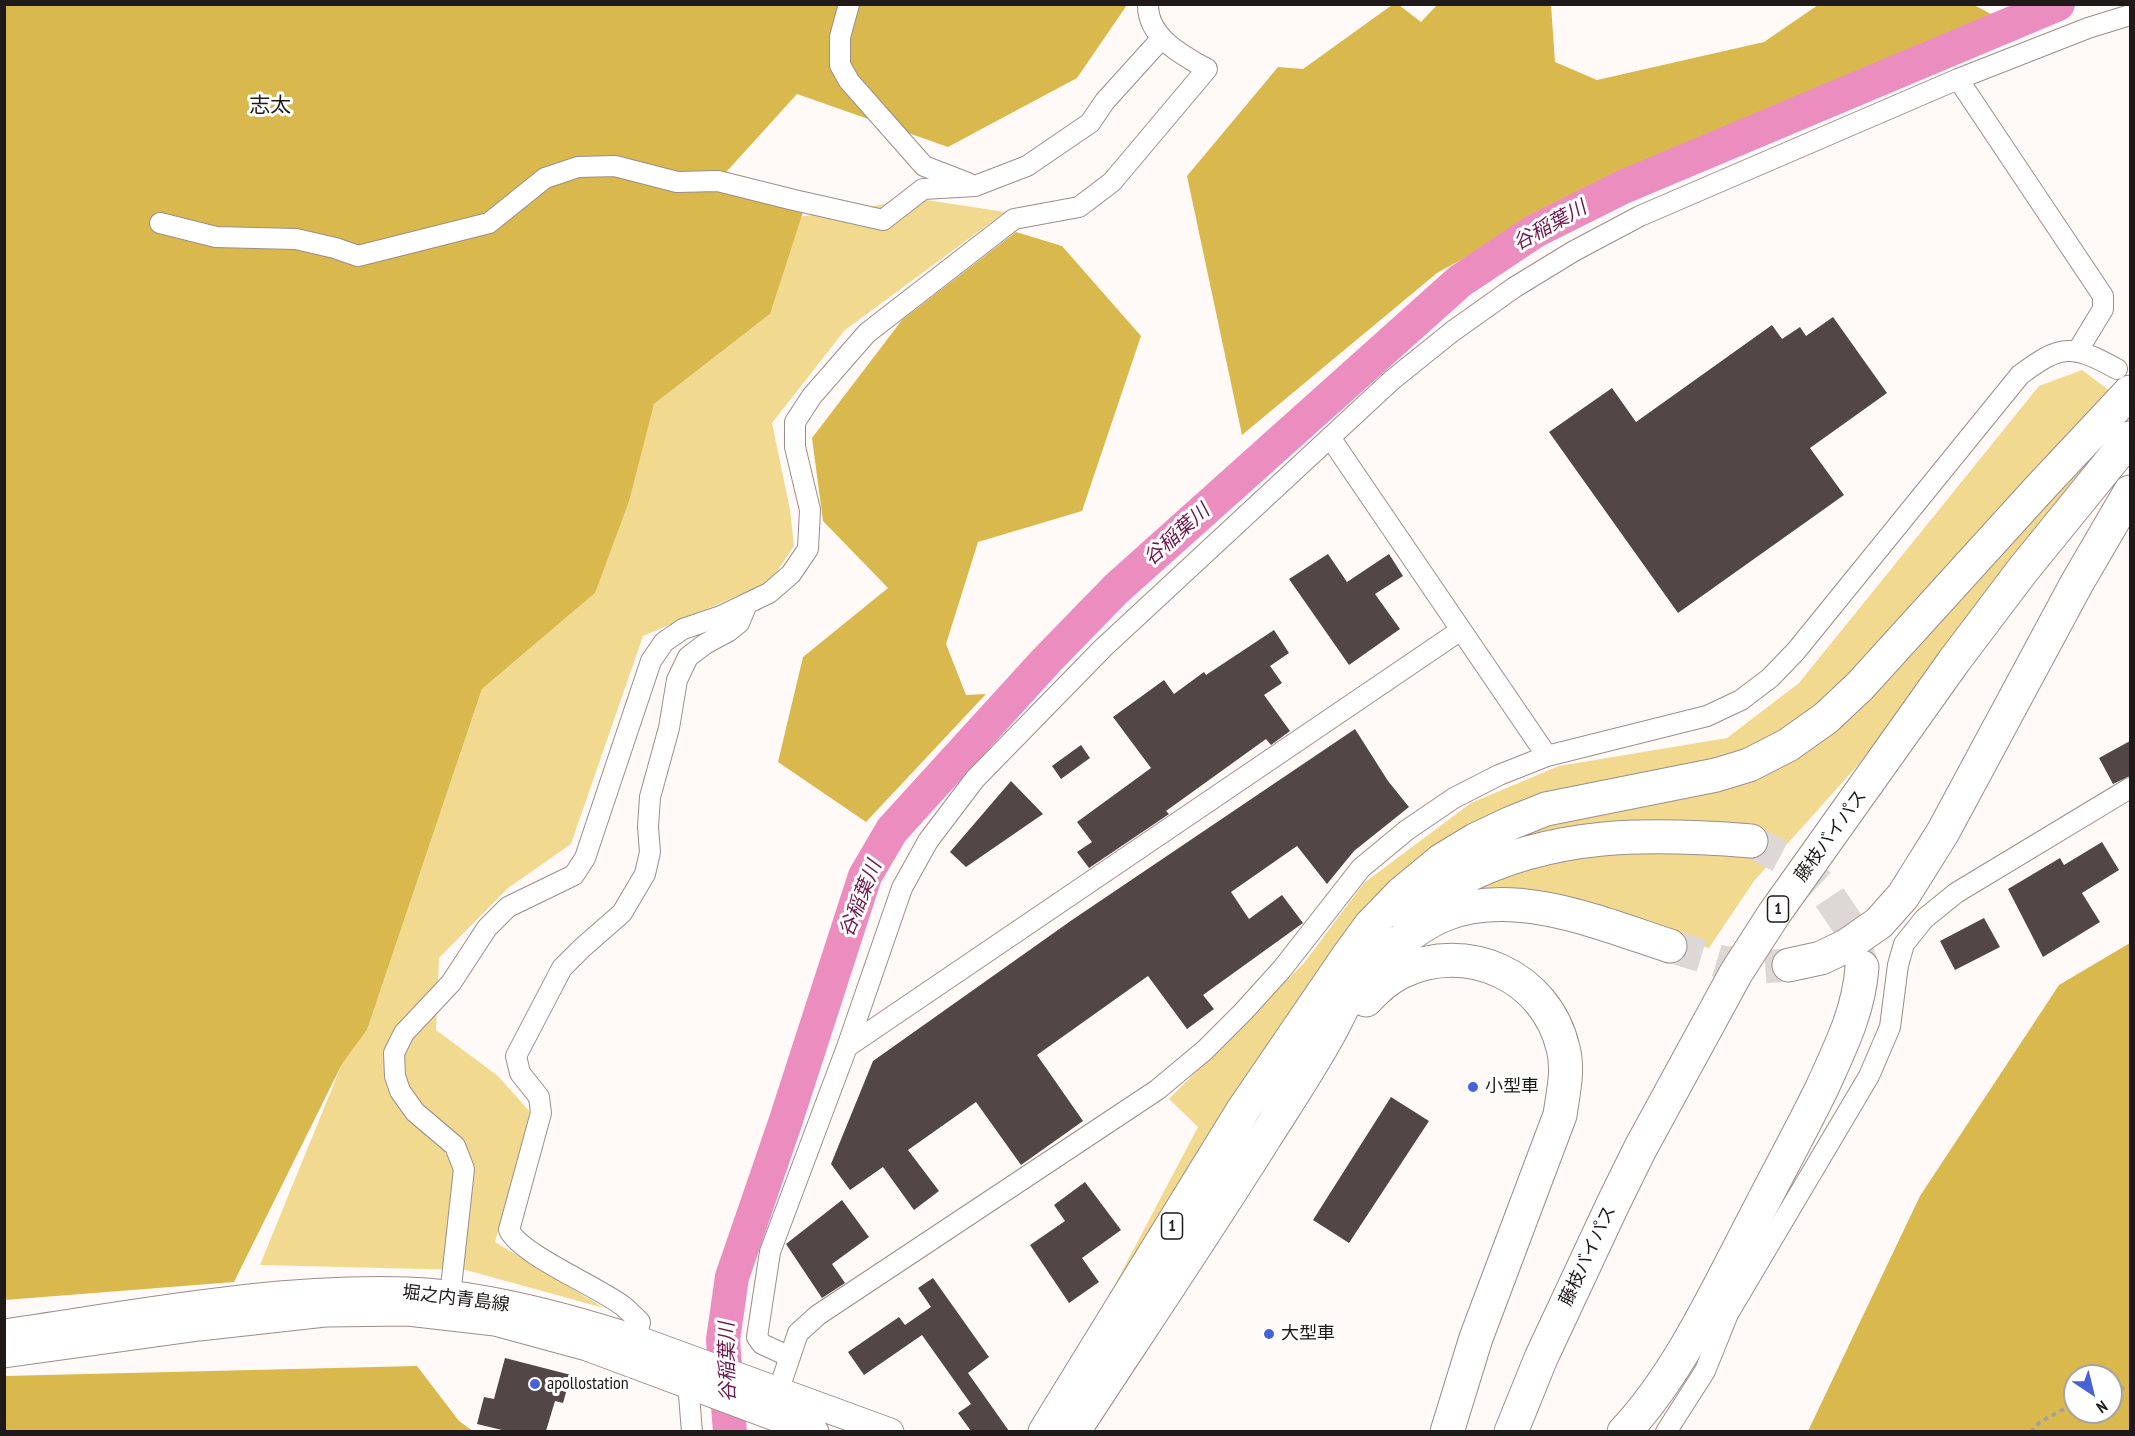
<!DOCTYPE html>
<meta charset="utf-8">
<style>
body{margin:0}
#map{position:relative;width:2135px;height:1436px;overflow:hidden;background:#fff9f7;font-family:"PT Sans Narrow",sans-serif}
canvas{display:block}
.frame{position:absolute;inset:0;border:6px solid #1f1a19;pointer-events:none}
.north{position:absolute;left:2063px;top:1364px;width:60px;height:60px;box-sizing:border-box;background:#fff;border:2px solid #a5a3a3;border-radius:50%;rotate:145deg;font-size:16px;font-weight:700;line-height:24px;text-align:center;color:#1f1a19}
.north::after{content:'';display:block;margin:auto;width:21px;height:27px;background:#4562d6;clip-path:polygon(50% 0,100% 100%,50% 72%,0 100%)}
</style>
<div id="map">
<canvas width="2135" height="1436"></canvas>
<div class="frame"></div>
<div class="north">N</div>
</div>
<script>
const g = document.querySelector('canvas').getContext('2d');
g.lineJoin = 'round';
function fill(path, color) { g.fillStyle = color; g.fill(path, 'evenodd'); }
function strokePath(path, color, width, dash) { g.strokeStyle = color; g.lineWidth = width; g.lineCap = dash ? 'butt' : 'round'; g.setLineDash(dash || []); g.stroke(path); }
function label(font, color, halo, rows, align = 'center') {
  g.font = font + ' "PT Sans Narrow","Noto Sans JP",sans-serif'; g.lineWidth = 6; g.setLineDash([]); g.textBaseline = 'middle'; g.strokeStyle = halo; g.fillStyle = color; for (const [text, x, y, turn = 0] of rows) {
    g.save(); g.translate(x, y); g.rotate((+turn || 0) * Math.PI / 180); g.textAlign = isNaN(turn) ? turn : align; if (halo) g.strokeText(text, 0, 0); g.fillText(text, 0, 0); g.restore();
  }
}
fill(new Path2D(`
 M920 199 1005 212 845 330 772 423 790 510 794 546 770 582 643 636 571 844 508 888 439 958 436 1030 498 1076 530 1112 495 1242 604 1308 466 1270 260 1265 342 1064 367 1030 482 689 595 593 654 404 770 314 791 218Z
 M2082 370 2110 391 1809 719 1731 761 1551 802 1394 885 1123 1293 1110 1294 1198 1127 1169 1099 1304 963 1364 883 1471 803 1559 766 1727 738 1799 683 2039 386Z
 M2110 442 1858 765 1754 881 1709 948 1581 908 1451 904 1496 870 1754 834 1428 878 1511 829 1744 777 2090 445Z`), '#f1d990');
fill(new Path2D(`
 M5 5H1127L1077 78 948 147 797 94 719 180 803 212 770 314 654 404 629 501 595 593 482 689 367 1030 342 1064 234 1282 5 1300Z
 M1392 5H1399L1421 22 1437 5H1551L1555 62 1597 80 1764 42 1818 5H1974L1993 15 1610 178 1437 273 1242 435 1187 176 1278 67 1303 69Z
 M1016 232 1062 246 1141 336 1082 511 978 542 946 644 966 695 986 694 866 822 778 762 803 657 888 588 823 521 812 438 902 320Z
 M2130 943V1431H1808L1920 1196 2059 985ZM2075 1376H2111V1412H2075Z
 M417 1366 459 1421 473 1431H5V1376Z`), '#d9b84e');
strokePath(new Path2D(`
 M730 1432 723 1340 732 1277 785 1123 865 876 892 830 1046 661 1116 589 1460 281 1535 231 1623 187 2058 4`), '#ec8dc0', 34);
fill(new Path2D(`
 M1833 317 1887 393 1810 448 1844 495 1678 613 1549 432 1612 388 1636 422 1772 325 1782 339 1800 327 1806 336Z
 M1328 554 1347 582 1389 554 1403 576 1375 594 1400 629 1349 665 1289 579Z
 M1274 630 1289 653 1270 666 1282 683 1264 695 1290 731 1271 745 1266 739 1166 811 1169 814 1089 868 1077 852 1092 842 1077 822 1151 768 1113 717 1164 680 1174 694 1204 672 1206 675Z
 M1355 729 1388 781 1409 807 1354 851 1327 884 1297 846 1231 892 1249 919 1282 895 1303 923 1203 995 1214 1009 1187 1029 1148 976 1037 1055 1083 1121 1021 1165 976 1102 908 1150 939 1191 914 1210 883 1167 850 1190 831 1164 873 1061 1072 920Z
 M2130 741V776L2113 784 2099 758Z
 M1081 745 1090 758 1061 779 1052 766Z
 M1011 781 1043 814 966 867 950 852Z
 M2102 842 2119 870 2082 893 2100 922 2043 957 2008 889 2060 858 2064 865Z
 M1984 918 2000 947 1955 970 1940 941Z
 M1391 1097 1429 1121 1349 1243 1313 1220Z
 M1085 1182 1121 1230 1082 1258 1099 1282 1069 1303 1030 1245 1065 1221 1054 1205Z
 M842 1200 869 1237 832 1264 845 1283 822 1298 786 1244Z
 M933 1278 989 1357 968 1373 1009 1431H971L958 1413 971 1404 922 1335 864 1375 848 1352 899 1317 905 1325 931 1307 918 1288Z
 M505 1358 571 1375 563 1403 555 1401 546 1431H506L477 1424 484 1397 494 1399Z`), '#524647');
strokePath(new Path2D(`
 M1751 841 1802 868 1824 889 1851 929 1862 967
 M1670 946 1722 962 1761 967 1789 965`), '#ddd8d6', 33, [33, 16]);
const street = new Path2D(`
 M849 4 840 37V65L849 81 924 166 968 183
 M1958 79 2103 296V309L2077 352
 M160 223 216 237 296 239 335 248 358 256 489 223 545 178 578 167 615 166 677 182 718 181 794 200 883 220 923 189 975 186 1027 166 1090 123 1105 101 1162 38
 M1331 439 1547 756
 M847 1047 1461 630
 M450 1296 464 1169 455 1146 415 1112 400 1091 395 1076 394 1053 404 1033 451 983 487 928 508 907 574 875 585 858 651 661 664 642 683 629 721 616 769 593 791 574 808 549 810 510 795 447V422L812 396 867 333 1014 219 1079 207 1112 182 1207 69C1182 55 1147 37 1148 4
 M636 1339 640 1322C635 1317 629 1311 623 1306 597 1286 521 1255 509 1230L541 1113 539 1097 520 1073 516 1056 562 968 582 948 622 913 645 874 650 852 648 827 650 797 669 728 677 680 688 657 705 644 729 631 739 623 747 604
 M790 1357 762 1344 757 1337 770 1252 847 1047 902 888 928 841 975 779 1103 648 1392 380 1453 331 1515 287 1574 251 1640 216 1958 79 2088 28 2130 15
 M688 1383 692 1432
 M778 1392 798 1333 818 1315 1157 1090 1205 1050 1243 1012 1282 969 1361 868 1407 830 1454 798 1499 775 1547 756 1707 716 1741 700 1770 678 1796 651 2020 375C2061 344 2072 344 2117 369
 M1666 1432 1705 1371 1728 1314 1869 1076 1890 1027 1898 965 1904 944 1924 919 1956 893 2130 788`);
const secondary = new Path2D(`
 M4 1333C136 1314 272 1287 406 1291 481 1293 565 1316 636 1339L890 1432
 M4 1354 199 1327 325 1313 408 1312 495 1322 587 1347 815 1432`);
const highway = new Path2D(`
 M1403 913C1422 902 1440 890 1459 880 1553 831 1649 833 1751 841
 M1789 965 1821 958 1846 946 1879 923 1903 896 1943 832 2077 583 2130 492
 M1366 1000C1375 990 1389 978 1401 972 1467 940 1546 976 1563 1048 1569 1070 1563 1093 1560 1115L1476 1338 1447 1432
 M1045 1432 1243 1110 1346 959 1370 926 1402 893 1442 860 1475 840 1511 823 1546 809 1716 775 1749 765 1788 745 1826 718 1860 686 2039 489 2130 392
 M1073 1432C1137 1334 1202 1238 1264 1139 1285 1106 1307 1073 1326 1039 1335 1024 1342 1006 1352 991 1374 963 1412 927 1446 914 1516 887 1602 924 1670 946
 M1511 1432 1541 1358 1613 1204 1640 1149 1736 973 1774 914 1954 661 2022 571 2130 438
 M1624 1432C1680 1373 1721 1282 1759 1210 1780 1169 1802 1129 1822 1088 1840 1048 1859 1011 1862 967`);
strokePath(street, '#9b8e8a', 22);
strokePath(secondary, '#9b8e8a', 29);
strokePath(highway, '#9b8e8a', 35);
strokePath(new Path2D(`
 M2111 1390 2130 1387
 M2031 1432 2040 1422 2075 1403`), '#a5a09e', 4, [4.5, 4.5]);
strokePath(street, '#fff', 20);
strokePath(secondary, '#fff', 27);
strokePath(highway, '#fff', 33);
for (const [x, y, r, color] of [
 [1473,1087,6,"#4562d6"],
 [1269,1334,6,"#4562d6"],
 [535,1384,6,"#4562d6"]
]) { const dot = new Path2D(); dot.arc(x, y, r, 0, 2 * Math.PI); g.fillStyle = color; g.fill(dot); strokePath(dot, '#fff', 2); }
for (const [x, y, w] of [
 [1778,909,21],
 [1172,1226,21]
]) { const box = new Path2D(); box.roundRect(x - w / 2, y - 13, w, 26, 4.5); g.fillStyle = '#fff'; g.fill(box); strokePath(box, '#1f1a19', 1.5); }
label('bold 16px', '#1f1a19', null, [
 ["1",1778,909],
 ["1",1172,1226]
]);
label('18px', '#1f1a19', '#fff', [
 ["藤枝バイパス",1831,836,-54],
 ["藤枝バイパス",1588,1256,-65],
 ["堀之内青島線",456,1299,7]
]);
label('18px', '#1f1a19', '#fff', [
 ["小型車",1485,1087],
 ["大型車",1281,1334],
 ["apollostation",547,1384]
], 'left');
label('italic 20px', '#6c194c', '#fff', [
 ["谷稲葉川",1550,226,-29],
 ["谷稲葉川",1177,535,-42],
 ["谷稲葉川",861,899,-68],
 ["谷稲葉川",728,1362,-91]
]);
label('21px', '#1f1a19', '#fff', [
 ["志太",270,106]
]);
</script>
